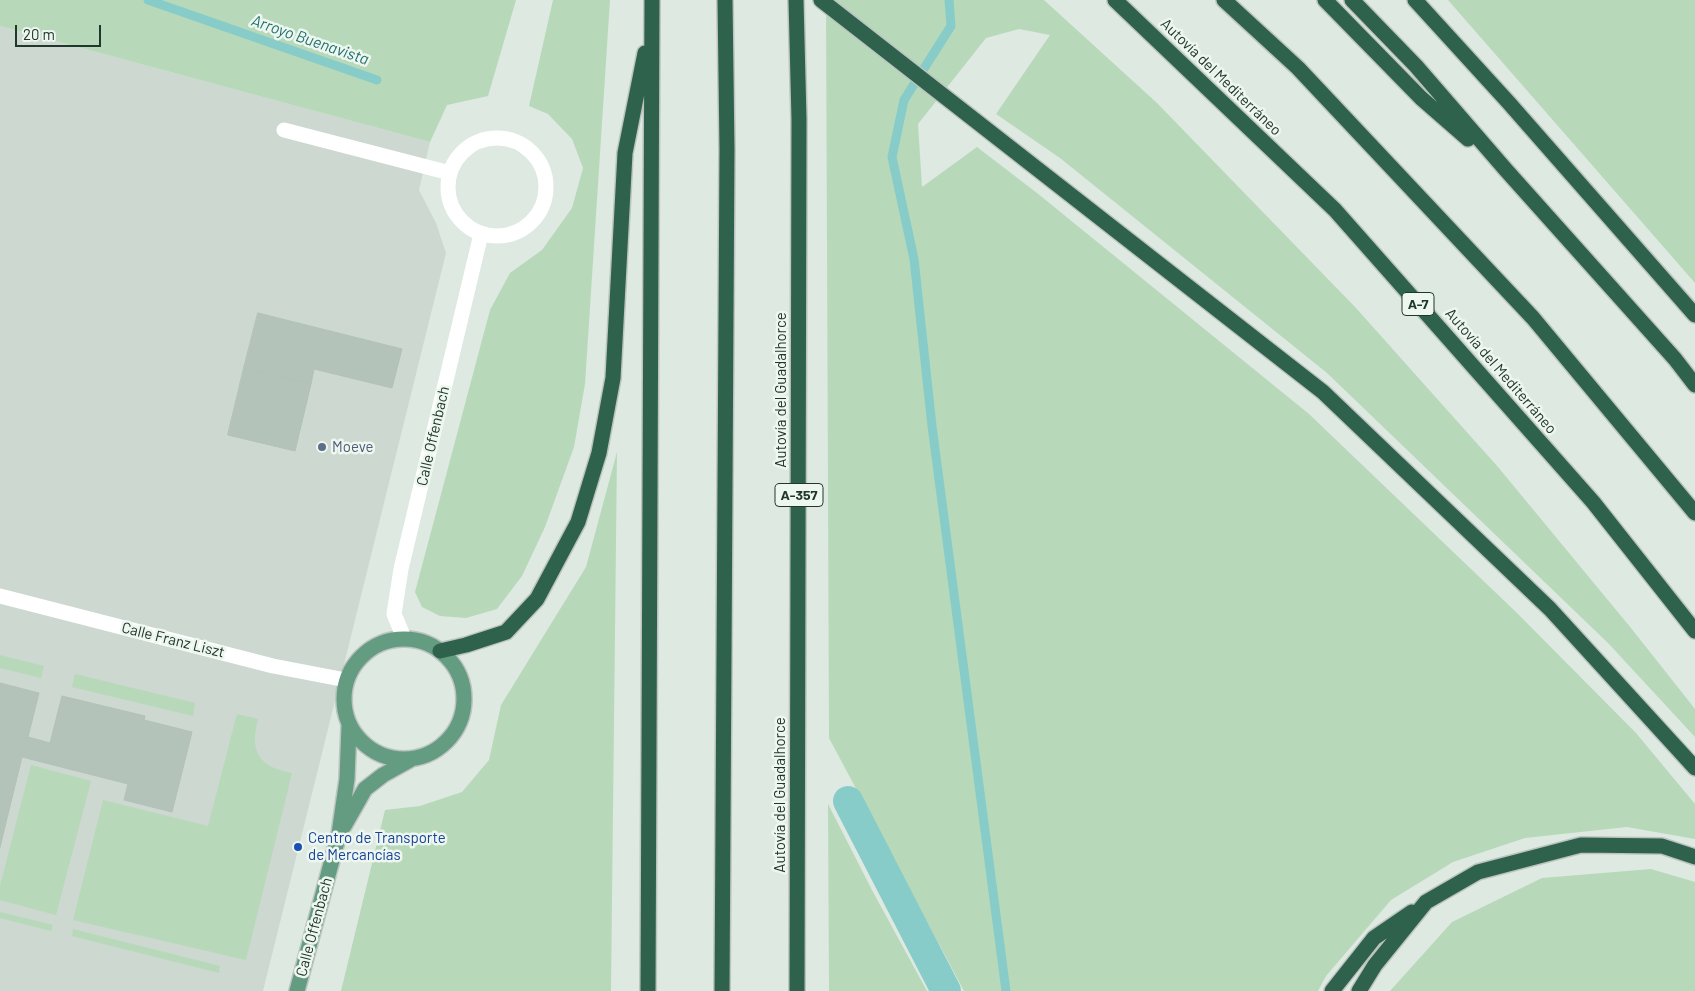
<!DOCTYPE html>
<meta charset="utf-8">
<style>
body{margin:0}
#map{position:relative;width:1695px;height:991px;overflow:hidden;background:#dee9e2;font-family:Barlow,sans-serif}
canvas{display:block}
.scale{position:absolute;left:15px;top:25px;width:86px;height:22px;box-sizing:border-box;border:2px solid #20372c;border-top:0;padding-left:6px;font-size:15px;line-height:18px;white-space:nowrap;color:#20372c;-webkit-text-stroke:4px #eef6f0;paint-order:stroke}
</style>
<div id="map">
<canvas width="1695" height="991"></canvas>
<div class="scale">20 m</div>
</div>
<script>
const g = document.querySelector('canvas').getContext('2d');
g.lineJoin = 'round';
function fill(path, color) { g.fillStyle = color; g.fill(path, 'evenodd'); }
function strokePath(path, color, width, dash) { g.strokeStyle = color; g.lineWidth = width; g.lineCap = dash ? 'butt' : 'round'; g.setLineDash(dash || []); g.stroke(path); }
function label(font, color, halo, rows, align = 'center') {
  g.font = font + ' Barlow,sans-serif'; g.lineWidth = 5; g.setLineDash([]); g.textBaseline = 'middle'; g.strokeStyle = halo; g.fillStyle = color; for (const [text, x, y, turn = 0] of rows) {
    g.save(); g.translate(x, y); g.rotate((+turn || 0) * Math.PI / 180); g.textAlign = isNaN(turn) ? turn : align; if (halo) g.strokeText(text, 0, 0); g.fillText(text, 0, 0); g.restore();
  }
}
fill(new Path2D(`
 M0 26 430 142 419 190 436 223 446 253 263 991H0Z`), '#ccd8d0');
fill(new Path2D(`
 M0 0H516L488 96 447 105 430 142 0 26Z
 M553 0H610L585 384 574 447 545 527 522 576 497 609 466 618 440 616 422 607 415 592 490 310 510 273 542 250 572 208 583 168 572 139 548 114 529 106Z
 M826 0H1044L1157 103 1356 308 1498 467 1631 628 1695 709V737L1608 643 1327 373 1060 158 996 114 1050 35 1019 29 986 38 918 124 922 187 977 147 1037 193 1309 414 1517 613 1636 733 1695 804V839L1627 827 1525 838 1453 862 1391 900 1326 976 1318 991H964L829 738Z
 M1448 0H1695V283Z
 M617 452 611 991H341L385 810 420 806 462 792 489 760 501 705 586 567Z
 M0 655 44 666 41 678 0 668Z
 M75 674 195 703 193 716 72 687Z
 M237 714 258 719C249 752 259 767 292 773L246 960 73 920 103 800 208 826Z
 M31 765 91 781 56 915 0 900V886Z
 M828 804 873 892 927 991H829Z
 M1651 869 1695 882V991H1390L1452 922 1542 878Z
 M0 912 53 925 51 931 0 918Z
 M73 929 220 966 219 973 72 936Z`), '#b7d9b9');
strokePath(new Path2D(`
 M148 0 377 80
 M949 0 951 26 904 100 892 157 914 259 932 426 1006 991`), '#87ccc8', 9);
strokePath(new Path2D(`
 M848 801 946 991`), '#87ccc8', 30);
const building = new Path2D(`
 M258 313 402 349 392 388 314 369 311 384 244 368Z
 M244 368 311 384 295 451 228 435Z
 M0 683 39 693 28 737 50 743 62 696 145 716 144 720 192 732 172 812 124 800 128 784 22 757 0 847Z`);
fill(building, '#b3c3ba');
strokePath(building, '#b1c2b7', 1);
const major = new Path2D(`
 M344 699a60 60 0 1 1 120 0a60 60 0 1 1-120 0Z
 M344 826 365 789 383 775 410 760
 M297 991 339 834 347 779 349 726`);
const highway = new Path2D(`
 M796 0 799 119 797 991
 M821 0 1323 392 1550 609 1695 768
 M1115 0 1335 210 1593 502 1695 631
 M1224 0 1298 68 1533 318 1695 513
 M1325 0 1421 98 1468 139
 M1352 0 1416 66 1506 170 1675 359 1695 385
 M1415 0 1509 103 1695 315
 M440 651 466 645 506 632 537 599 578 522 599 453 613 378 625 153 645 53
 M648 991 652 0
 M722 991 727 149 725 0
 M1332 991 1374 938 1412 912
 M1359 991 1375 965 1426 902 1478 872 1581 845 1662 846 1695 857`);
strokePath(major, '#bcc3c0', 18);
strokePath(highway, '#bcc3c0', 18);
strokePath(new Path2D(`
 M284 130 450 173
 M448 187a49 49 0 1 1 98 0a49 49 0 1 1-98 0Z
 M0 596 273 666 346 680
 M404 638 394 614 401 569 481 234`), '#fff', 15);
strokePath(major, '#649c82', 15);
strokePath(highway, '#2e624c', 15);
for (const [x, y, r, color] of [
 [322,447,5,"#5c6f8a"],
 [298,847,5,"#1a4fb4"]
]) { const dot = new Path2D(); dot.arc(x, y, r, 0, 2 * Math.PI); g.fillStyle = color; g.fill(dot); strokePath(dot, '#eef6f0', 2); }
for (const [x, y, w] of [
 [1418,304,32],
 [799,495,48]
]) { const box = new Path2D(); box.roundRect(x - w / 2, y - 11.5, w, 23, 4); g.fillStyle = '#eef6f0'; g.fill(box); strokePath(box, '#20372c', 1); }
label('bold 14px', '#20372c', null, [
 ["A-7",1418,304],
 ["A-357",799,495]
]);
label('15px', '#20372c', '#eef6f0', [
 ["Autovía del Mediterráneo",1221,77,44],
 ["Autovía del Mediterráneo",1501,371,49],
 ["Autovía del Guadalhorce",781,390,-90],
 ["Calle Offenbach",433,436,-77],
 ["Calle Franz Liszt",173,640,14],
 ["Autovía del Guadalhorce",780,795,-90],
 ["Calle Offenbach",314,927,-75]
]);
label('15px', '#4e5e75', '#eef6f0', [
 ["Moeve",332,447]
], 'left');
label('15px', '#164399', '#eef6f0', [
 ["Centro de Transporte",308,838],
 ["de Mercancías",308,855]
], 'left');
label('italic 16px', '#1e706c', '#eef6f0', [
 ["Arroyo Buenavista",310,40,19]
]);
</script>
